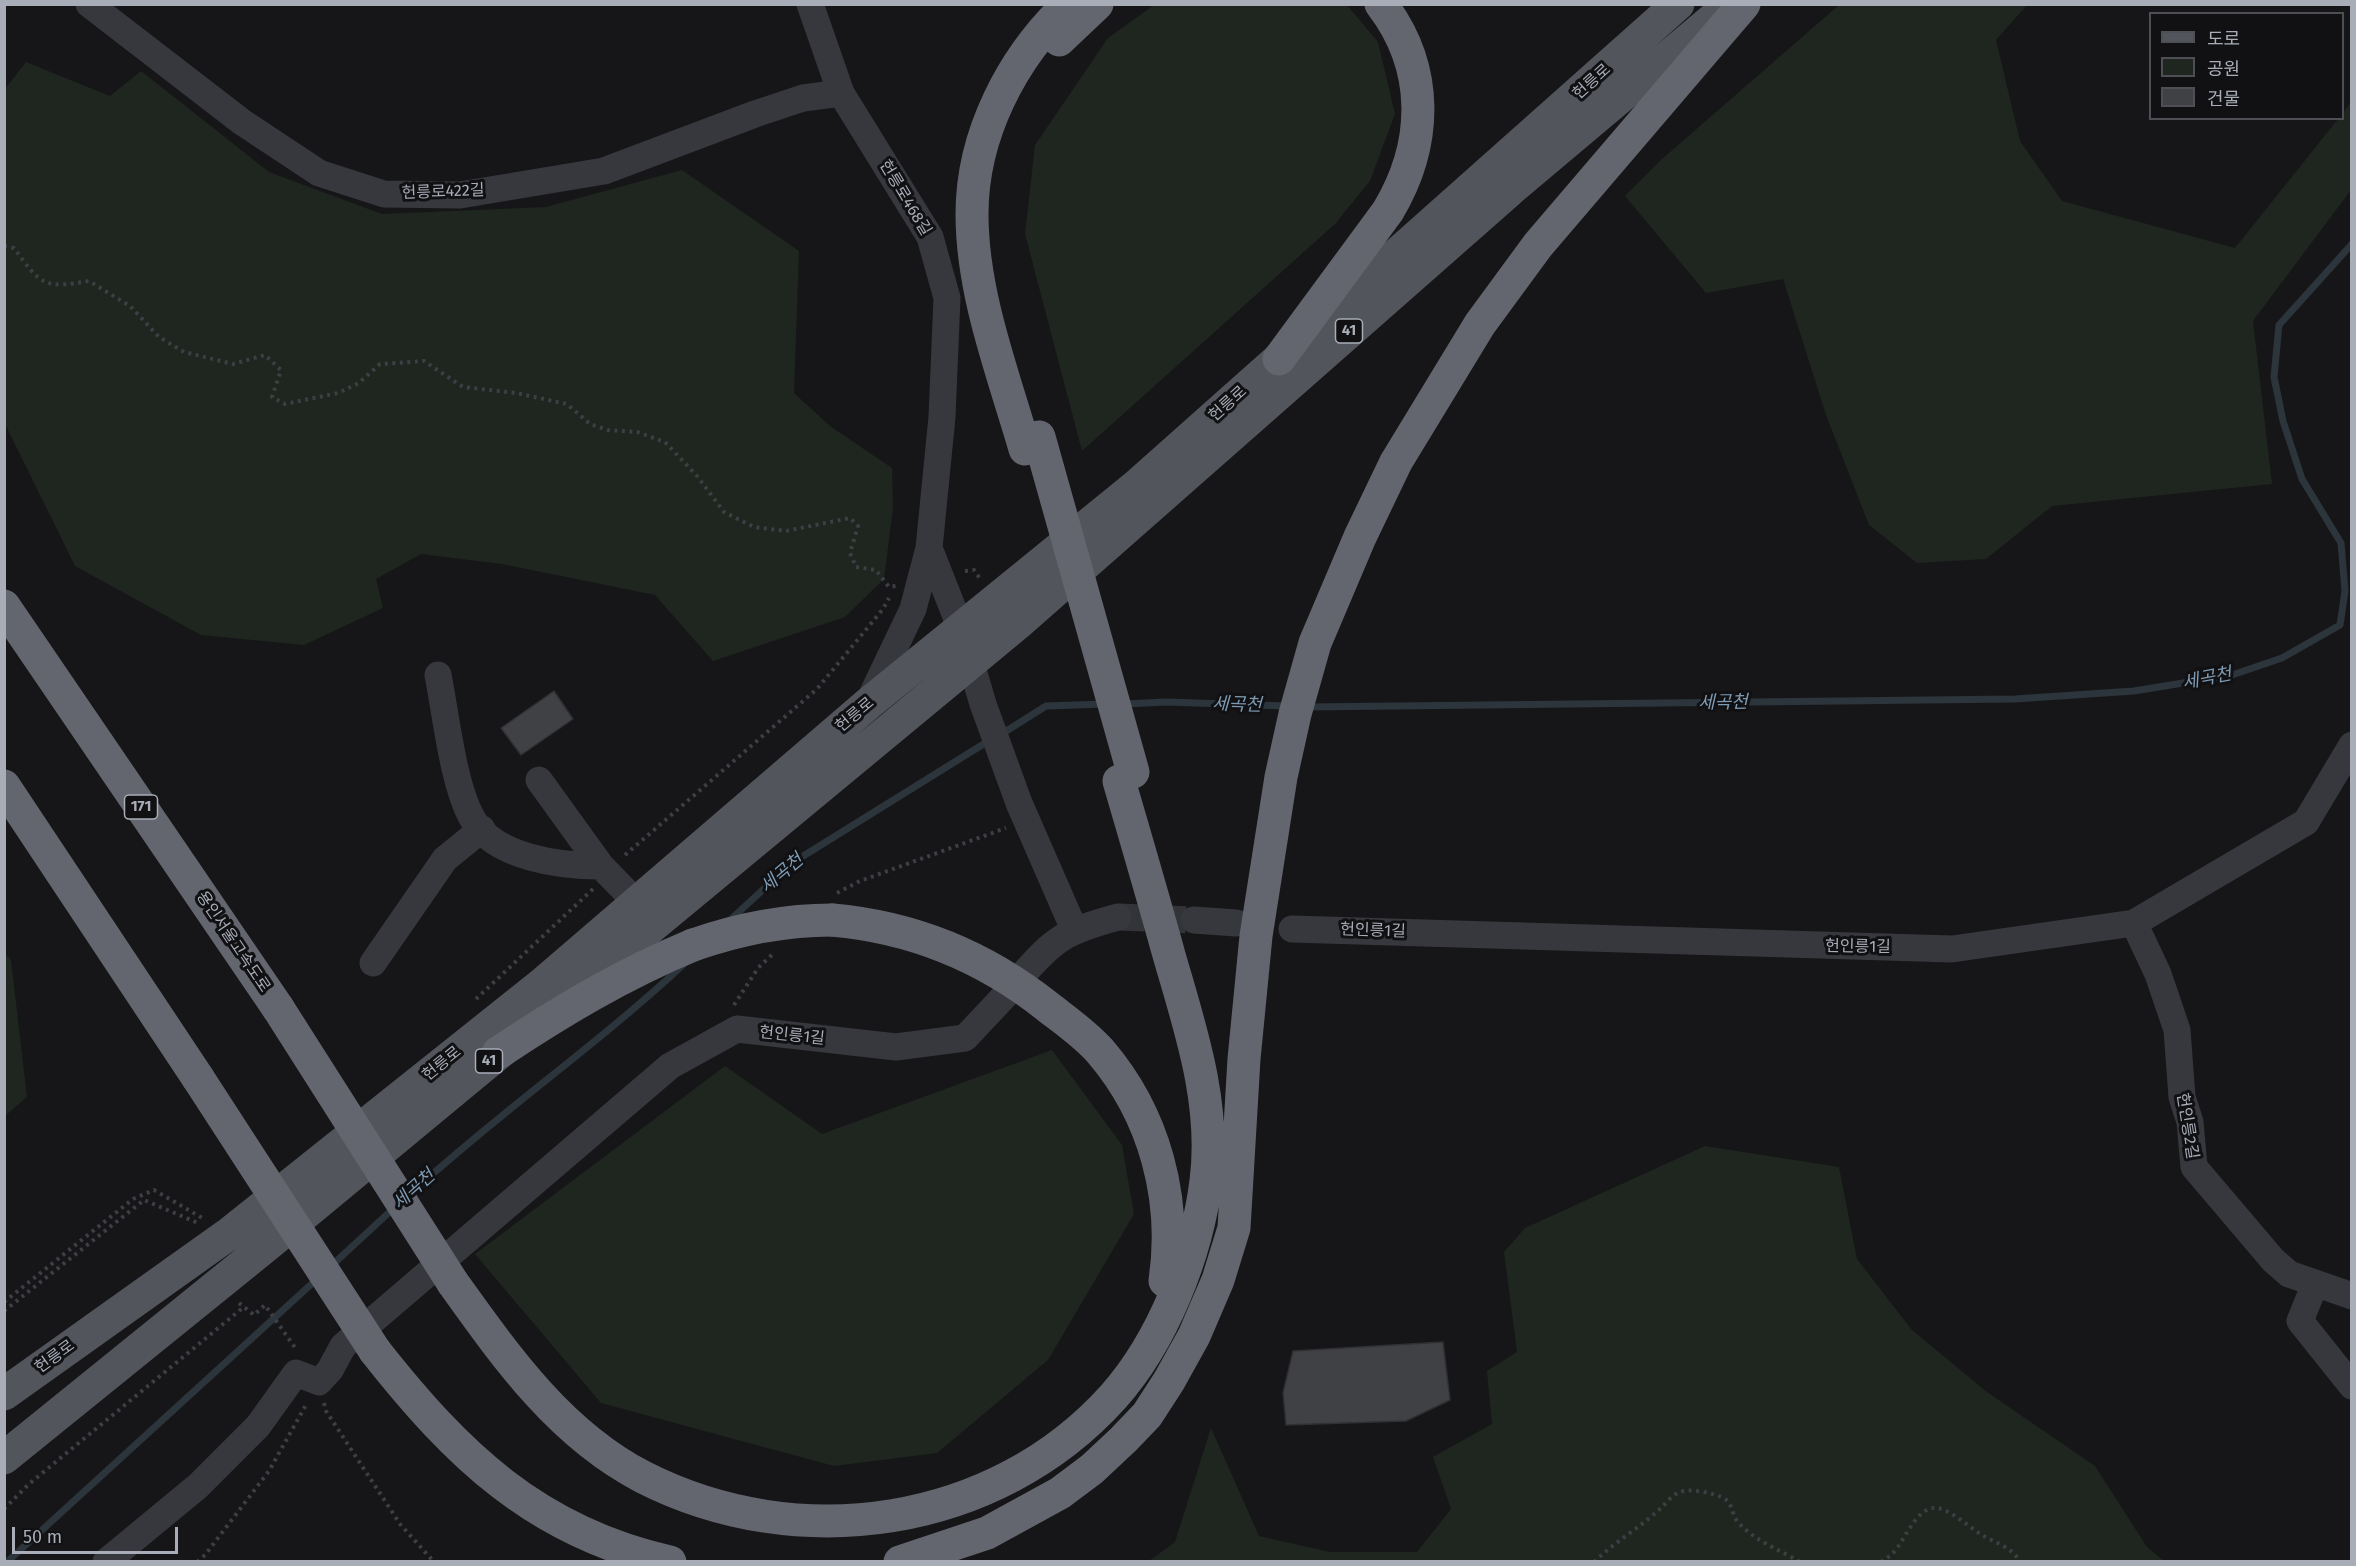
<!DOCTYPE html>
<meta charset="utf-8">
<style>
body{margin:0}
#map{position:relative;width:2356px;height:1566px;overflow:hidden;background:#161618;font-family:"Fira Sans","Noto Sans KR",sans-serif}
canvas{display:block}
.frame{position:absolute;inset:0;border:6px solid #a8adb8;pointer-events:none}
.legend{position:absolute;left:2149px;top:12px;width:195px;height:108px;box-sizing:border-box;background:#111113;border:2px solid #4d4f55;margin:0;padding:8px 10px;list-style:none;font-size:18px;color:#a8adb8}
.legend li{display:flex;align-items:center;gap:12px;height:30px}
.legend b{width:30px;border:2px solid #4d4f55}
.scale{position:absolute;left:12px;top:1527px;width:166px;height:27px;box-sizing:border-box;border:3px solid #a8adb8;border-top:0;padding-left:8px;font-size:18px;line-height:21px;white-space:nowrap;color:#a8adb8;-webkit-text-stroke:4px #111113;paint-order:stroke}
</style>
<div id="map">
<canvas width="2356" height="1566"></canvas>
<div class="frame"></div>
<ul class="legend">
<li><b style="height:8px;background:#53555c"></b>도로</li>
<li><b style="height:16px;background:#1e261f"></b>공원</li>
<li><b style="height:16px;background:#404145"></b>건물</li>
</ul>
<div class="scale">50 m</div>
</div>
<script>
const g = document.querySelector('canvas').getContext('2d');
g.lineJoin = 'round';
function fill(path, color) { g.fillStyle = color; g.fill(path, 'evenodd'); }
function strokePath(path, color, width, dash) { g.strokeStyle = color; g.lineWidth = width; g.lineCap = dash ? 'butt' : 'round'; g.setLineDash(dash || []); g.stroke(path); }
function label(font, color, halo, rows, align = 'center') {
  g.font = font + ' "Fira Sans","Noto Sans KR",sans-serif'; g.lineWidth = 6; g.setLineDash([]); g.textBaseline = 'middle'; g.strokeStyle = halo; g.fillStyle = color; for (const [text, x, y, turn = 0] of rows) {
    g.save(); g.translate(x, y); g.rotate((+turn || 0) * Math.PI / 180); g.textAlign = isNaN(turn) ? turn : align; if (halo) g.strokeText(text, 0, 0); g.fillText(text, 0, 0); g.restore();
  }
}
fill(new Path2D(`
 M1154 5H1347L1378 42 1395 114 1370 181 1335 224 1082 451 1025 234 1035 145 1108 38Z
 M1839 5H2027L1996 40 2020 141 2062 201 2235 248 2338 119 2342 118 2343 113 2351 102V190L2253 321 2272 484 2052 506 1986 559 1917 563 1869 525 1826 415 1783 279 1706 293 1625 196 1662 159Z
 M26 62 110 96 141 71 269 172 382 214 546 207 682 170 799 251 794 393 830 426 892 468 893 508 884 579 845 617 713 661 655 595 502 564 421 554 376 579 383 608 304 645 201 635 75 566 5 424V89Z
 M4 952 11 960 27 1097 5 1116Z
 M1052 1050 1122 1145 1134 1214 1048 1360 937 1453 834 1466 601 1403 475 1254 725 1066 822 1134Z
 M1705 1146 1839 1167 1857 1259 1912 1330 1987 1392 2095 1466 2147 1547 2164 1561H1149L1175 1542 1211 1428 1259 1536 1330 1552H1417L1451 1509 1433 1457 1492 1424 1487 1371 1517 1352 1504 1252 1525 1228Z`), '#1e261f');
strokePath(new Path2D(`
 M1124 704 1166 702 1287 706
 M1307 707 2015 699 2134 691 2232 675 2282 658 2340 625 2345 591 2341 543 2302 479 2283 421 2274 377 2279 325 2352 244
 M1000 735 1046 706 1104 704
 M729 921 792 863 990 740
 M408 1196C497 1114 596 1046 684 964
 M330 1267 395 1207
 M7 1562 318 1278`), '#2c353c', 7);
const building = new Path2D(`
 M554 691 573 719 521 755 501 728Z
 M1443 1342 1450 1400 1406 1421 1286 1425 1283 1393 1293 1351Z`);
fill(building, '#404145');
strokePath(building, '#303034', 1.5);
strokePath(new Path2D(`
 M1118 917 1194 920`), '#333438', 27, [27, 14]);
strokePath(new Path2D(`
 M4 246 14 248C41 285 43 289 89 281L130 306 159 337 184 352 233 364 265 355 281 370 272 397 285 404 338 393 359 383 380 364 424 361 463 387 516 393 567 404 590 424 608 430 637 432 665 442 697 476 724 512 754 527 786 531 850 518 858 526 850 553 856 567 876 570 889 587 896 586
 M965 571 974 570 981 580
 M625 855 817 689 883 609 889 598
 M837 893 860 881 1006 828
 M476 999 593 889
 M734 1005 758 968 775 952
 M4 1302 133 1199 154 1190 204 1219
 M239 1303 254 1315 265 1305 296 1349
 M4 1311 144 1200 198 1223
 M324 1403 326 1411 400 1524 434 1562
 M4 1509 29 1484 245 1306
 M197 1562 205 1555 269 1471 307 1403
 M1594 1562C1616 1541 1641 1527 1662 1507 1667 1502 1673 1494 1680 1492 1690 1488 1715 1493 1725 1499 1733 1504 1732 1516 1738 1522 1753 1540 1780 1550 1800 1562
 M1881 1562C1885 1559 1889 1557 1892 1554 1906 1541 1918 1498 1944 1510 1956 1515 1968 1526 1979 1533 1992 1542 2012 1546 2020 1562`), '#3d3f44', 4, [3, 4.5]);
strokePath(new Path2D(`
 M89 4 242 122 319 173 384 194 460 195 604 171 755 114 803 98 841 93
 M810 4 841 93 930 237 947 298 942 417 929 548 913 609 870 699
 M929 548 961 629 983 704 1019 803 1074 929
 M438 675C446 715 453 784 472 818 494 858 561 866 601 866
 M539 780 601 866 637 903
 M1194 920 1236 923
 M2134 923 2158 974 2177 1030 2182 1097 2190 1122 2194 1167 2273 1260 2289 1274 2352 1296
 M1292 929 1952 949 2134 923 2306 822 2352 745
 M373 963 445 859 482 829
 M1020 978C1055 937 1067 931 1118 917
 M2315 1284 2300 1321 2352 1386
 M106 1562 198 1486 258 1426 296 1373 319 1382 330 1370 343 1346 670 1066 737 1029 896 1047 965 1038 1013 987`), '#37383d', 27);
strokePath(new Path2D(`
 M4 1394 230 1233 541 985 869 703 1136 486 1678 4
 M4 1458 266 1246 1017 624 1510 190 1731 4`), '#53555c', 33);
strokePath(new Path2D(`
 M1059 40 1097 4
 M1279 359 1388 211C1428 144 1430 68 1381 4
 M1025 449C1003 373 972 294 972 214 972 135 1012 57 1069 4
 M4 606 278 1008
 M4 786 198 1078
 M832 920C913 927 984 956 1048 1007 1066 1021 1085 1034 1100 1051 1155 1115 1177 1199 1165 1281
 M498 1053C561 1011 623 974 693 945
 M453 1283C506 1357 560 1434 643 1477 798 1556 995 1528 1113 1397 1163 1341 1197 1254 1206 1181 1216 1103 1190 1028 1169 955 1153 897 1136 839 1119 781
 M375 1351C457 1455 536 1532 670 1562
 M900 1562 987 1533 1060 1493 1092 1469 1123 1440 1147 1415 1169 1381 1194 1336 1218 1280 1234 1228 1244 1059 1256 936 1281 777 1295 714 1315 643 1360 537 1396 462 1480 324 1538 245 1744 4`), '#63666e', 33);
strokePath(new Path2D(`
 M1039 437 1133 772
 M693 945C739 929 783 920 832 920
 M278 1008 453 1283
 M198 1078 375 1351`), '#63666e', 33);
for (const [x, y, w] of [
 [1349,331,27],
 [141,807,33],
 [489,1061,27]
]) { const box = new Path2D(); box.roundRect(x - w / 2, y - 12, w, 24, 4.5); g.fillStyle = '#111113'; g.fill(box); strokePath(box, '#a8adb8', 1.5); }
label('bold 15px', '#a8adb8', null, [
 ["41",1349,331],
 ["171",141,807],
 ["41",489,1061]
]);
label('16px', '#a8adb8', '#111113', [
 ["헌릉로",1592,82,-42],
 ["헌릉로422길",443,192,-2],
 ["헌릉로468길",905,198,59],
 ["헌릉로",1228,404,-42],
 ["헌릉로",855,715,-40],
 ["헌인릉1길",1373,931,2],
 ["용인서울고속도로",233,942,56],
 ["헌인릉1길",1858,947,1],
 ["헌인릉1길",792,1036,6],
 ["헌릉로",442,1064,-39],
 ["헌인릉2길",2187,1126,81],
 ["헌릉로",55,1357,-36]
]);
label('italic 18px', '#7f9bb3', '#111113', [
 ["세곡천",2207,679,-11],
 ["세곡천",1723,703,-1],
 ["세곡천",1237,705,2],
 ["세곡천",782,874,-40],
 ["세곡천",414,1190,-42]
]);
</script>
